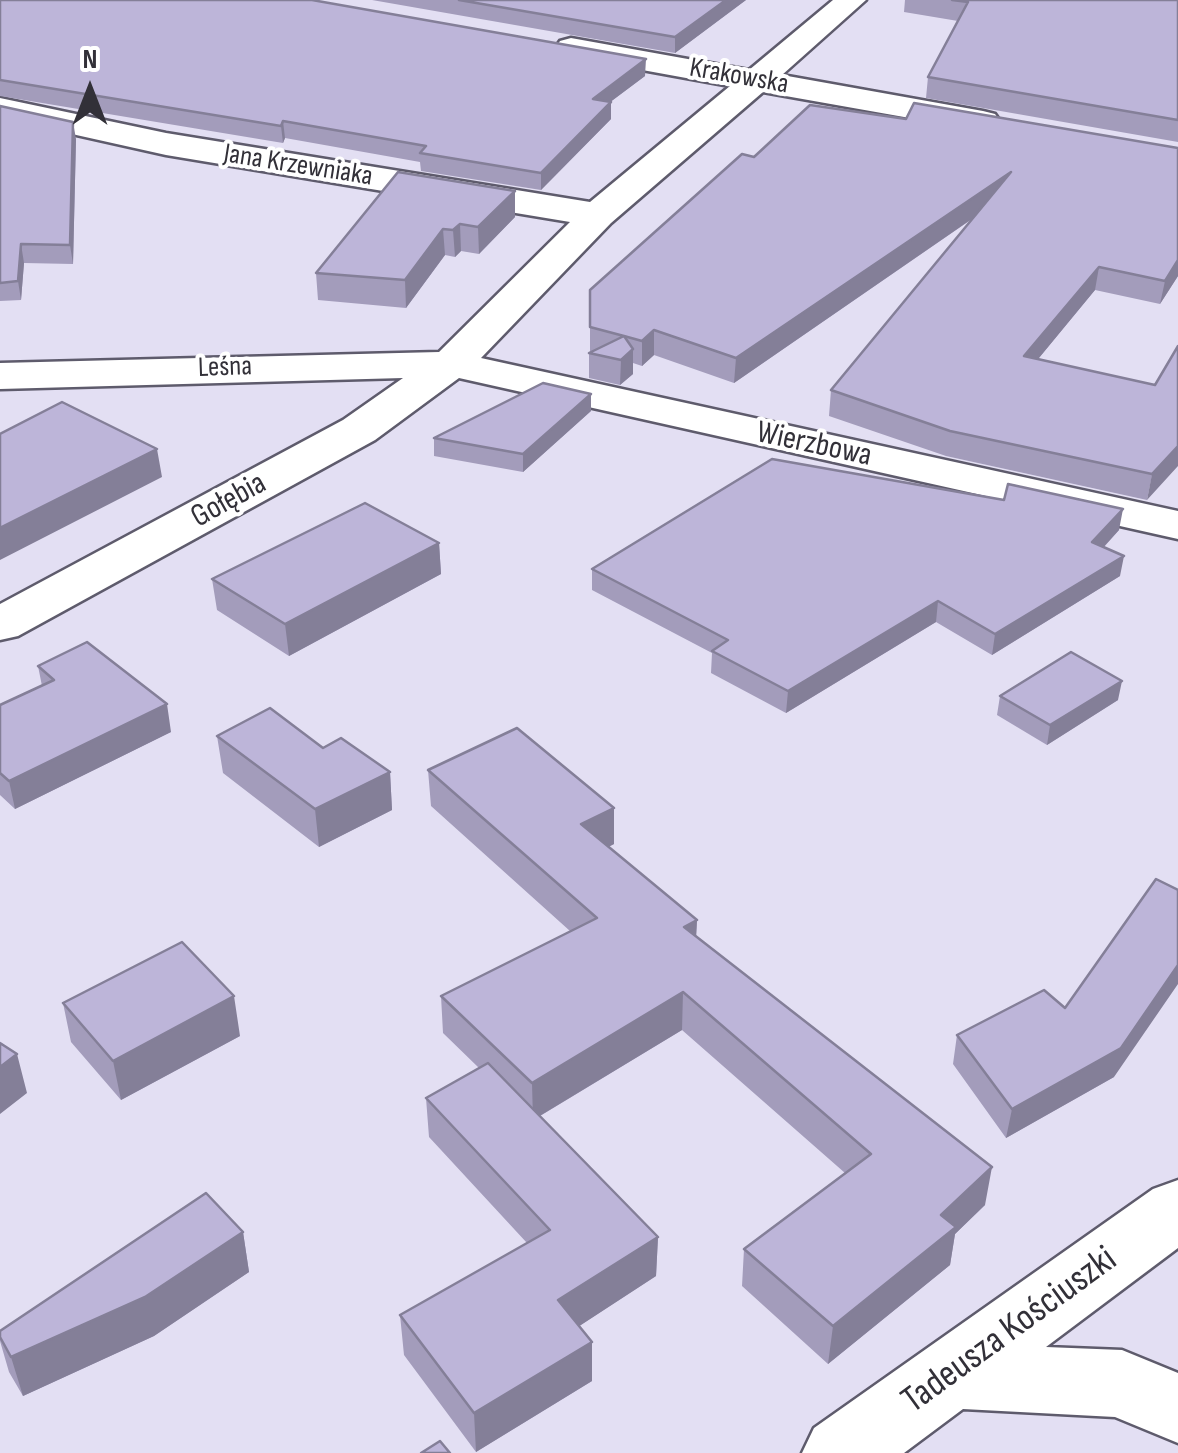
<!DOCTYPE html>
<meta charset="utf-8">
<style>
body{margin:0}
#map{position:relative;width:1178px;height:1453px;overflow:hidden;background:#e3dff3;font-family:"Sofia Sans Condensed",sans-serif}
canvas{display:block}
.north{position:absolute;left:40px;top:40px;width:100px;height:100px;-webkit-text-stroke:8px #fff;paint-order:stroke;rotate:0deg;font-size:28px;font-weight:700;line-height:40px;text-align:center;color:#323038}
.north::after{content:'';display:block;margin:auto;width:35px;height:45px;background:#323038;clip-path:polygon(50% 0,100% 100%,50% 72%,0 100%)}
</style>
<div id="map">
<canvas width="1178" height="1453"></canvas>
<div class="north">N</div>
</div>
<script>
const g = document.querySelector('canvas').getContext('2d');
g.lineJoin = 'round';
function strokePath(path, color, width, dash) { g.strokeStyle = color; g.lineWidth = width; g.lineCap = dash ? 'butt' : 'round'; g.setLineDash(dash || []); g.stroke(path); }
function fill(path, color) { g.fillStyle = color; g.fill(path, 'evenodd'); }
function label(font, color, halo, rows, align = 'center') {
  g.font = font + ' "Sofia Sans Condensed",sans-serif'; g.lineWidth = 8; g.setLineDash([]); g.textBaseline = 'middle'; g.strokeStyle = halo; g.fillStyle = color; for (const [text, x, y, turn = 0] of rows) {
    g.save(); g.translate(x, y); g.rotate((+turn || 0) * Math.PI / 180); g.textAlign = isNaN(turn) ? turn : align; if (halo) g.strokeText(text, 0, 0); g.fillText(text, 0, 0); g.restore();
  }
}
const minor = new Path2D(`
 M833 0H866L782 75 983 111 995 114 1000 121 995 128 983 131 763 92 611 223 481 358 1178 511V539L459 378 375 440 18 636 0 640V604L343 420 403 378 0 389V363L439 352 570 222 166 155 0 118V98L166 133 590 202 730 86 560 55 555 48 560 41 571 38 749 70Z
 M1178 1180V1248L1046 1347 1122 1350 1178 1373V1443L1115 1417 963 1409 904 1453H802L814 1428 1153 1189Z`);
strokePath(minor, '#5e5b6c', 5);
fill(minor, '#fff');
fill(new Path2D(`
 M0 0 645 76 610 102 611 119 541 190 421 171 420 162 285 138 283 143 0 96Z
 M372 0H746L675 53Z
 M905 0H1178V142L926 98 928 77 958 21 904 12Z
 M0 106 76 139 73 264 24 263 21 300 0 301Z
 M906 119 1178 276 1160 304 1095 290 1038 359 1155 385 1178 346 1147 500 946 456 829 416 831 390 972 219 734 383 654 355 642 366 633 363V374L620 385 589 378V353L592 352 590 351V290L754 157Z
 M398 172 515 217 479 254 461 251 455 257 445 255 406 308 318 300 316 273Z
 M591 411 523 472 434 456V438Z
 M1119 530 1104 547 1120 576 992 655 936 622 786 713 711 673 712 653 592 590V569Z
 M439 543 441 574 289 656 217 610 212 579Z
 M38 666 171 732 15 809 0 795V705L42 686Z
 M1000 696 1118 700 1047 745 997 715Z
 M217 736 323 748 390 772 392 810 319 847 223 773Z
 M428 770 614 808V844L608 847 697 920 696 937 985 1205 955 1234 950 1265 828 1364 742 1286 744 1249 845 1173 682 1030 540 1116 658 1237 656 1276 579 1326 592 1381 476 1452 404 1355 400 1315 527 1243 429 1137 426 1098 479 1068 443 1033 441 996 570 931 431 806Z
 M63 1003 240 1036 121 1100 71 1042Z
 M957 1035 1114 1077 1006 1138 953 1064Z
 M243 1232 249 1272 154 1336 23 1396 9 1372 0 1341V1331Z`), '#a39cbb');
fill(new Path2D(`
 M726 0H746L675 53V37Z
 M646 59 645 76 593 115V99Z
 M611 102V119L541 190V173Z
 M283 121 285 138 283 143 281 126Z
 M73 122 76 139 73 264 70 245Z
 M1011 172 1008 194 734 383 736 358Z
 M515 191V217L479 254 478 227Z
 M460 224 461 251 455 257 453 230Z
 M443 229 445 255 406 308 405 280Z
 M21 244 24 263 21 300 18 281Z
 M1178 260V276L1160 304 1165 281Z
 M1099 267 1095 290 1020 381 1024 356Z
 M654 330V355L642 366V341Z
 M633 349V374L620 385 621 360Z
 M591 394V411L523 472V454Z
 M1178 446V466L1147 500 1152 474Z
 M157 449 162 477 0 560V528Z
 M1123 509 1119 530 1089 563 1092 542Z
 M439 543 441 574 289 656 285 624Z
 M1124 556 1120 576 992 655 995 634Z
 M938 601 936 622 786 713 788 691Z
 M1122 681 1118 700 1047 745 1050 725Z
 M167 704 171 732 15 809 9 781Z
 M390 772 392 810 319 847 315 809Z
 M614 808V844L581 861V824Z
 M697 920 695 957 684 927Z
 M1178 965V984L1114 1077 1006 1138 1012 1109Z
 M683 992 682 1030 533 1120 532 1083Z
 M234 996 240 1036 121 1100 113 1061Z
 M17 1054 27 1093 0 1114V1067Z
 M992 1167 985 1205 955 1234 950 1265 828 1364 833 1326 941 1215Z
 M243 1232 249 1272 154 1336 23 1396 11 1357Z
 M658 1237 656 1276 558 1340V1300Z
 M592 1342V1381L476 1452 474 1413Z`), '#847f98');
const building = new Path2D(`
 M0 0H312L646 59 593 99 611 102 541 173 420 153 426 146 283 121 281 126 0 80Z
 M459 0H726L675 37Z
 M952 0H1178V120L928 77 968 2Z
 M914 103 1178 148V260L1165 281 1099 267 1024 356 1155 385 1178 346V446L1152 474 950 431 831 390 1011 172 736 358 654 330 642 341 624 336 633 349 621 360 589 353 624 336 590 327V290L742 154 754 157 810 105 906 119Z
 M0 106 73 122 70 245 21 244 18 281 0 283Z
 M398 172 515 191 478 227 460 224 453 230 443 229 405 280 316 273Z
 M543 383 591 394 523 454 434 438Z
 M62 402 157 449 0 528V434Z
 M772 459 1004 500 1008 484 1123 509 1092 542 1124 556 995 634 938 601 788 691 712 651 728 640 592 569Z
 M365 503 439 543 285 624 212 579Z
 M87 642 167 704 9 781 0 773V705L54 680 38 666Z
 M1071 652 1122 681 1050 725 1000 696Z
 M270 708 323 748 341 738 390 772 315 809 217 736Z
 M517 728 614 808 581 824 697 920 684 927 992 1167 941 1215 956 1227 833 1326 744 1249 871 1154 683 992 532 1083 441 996 597 918 428 770Z
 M1156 879 1178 890V965L1121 1048 1012 1109 957 1035 1044 990 1065 1008Z
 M182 942 234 996 113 1061 63 1003Z
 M0 1043 17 1054 0 1067Z
 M488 1063 658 1237 558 1300 592 1342 474 1413 400 1315 550 1230 426 1098Z
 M206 1193 243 1232 145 1297 11 1357 0 1337V1331Z
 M440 1441 450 1453H421Z`);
fill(building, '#bdb5d9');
strokePath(building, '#847f98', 2.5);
label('28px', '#323038', '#fff', [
 ["Krakowska",739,77,10],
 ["Jana Krzewniaka",298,166,9],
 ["Leśna",225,368,-2]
]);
label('32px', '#323038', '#fff', [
 ["Wierzbowa",814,445,12],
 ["Gołębia",229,501,-29]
]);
label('38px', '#323038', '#fff', [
 ["Tadeusza Kościuszki",1010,1331,-36]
]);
</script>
